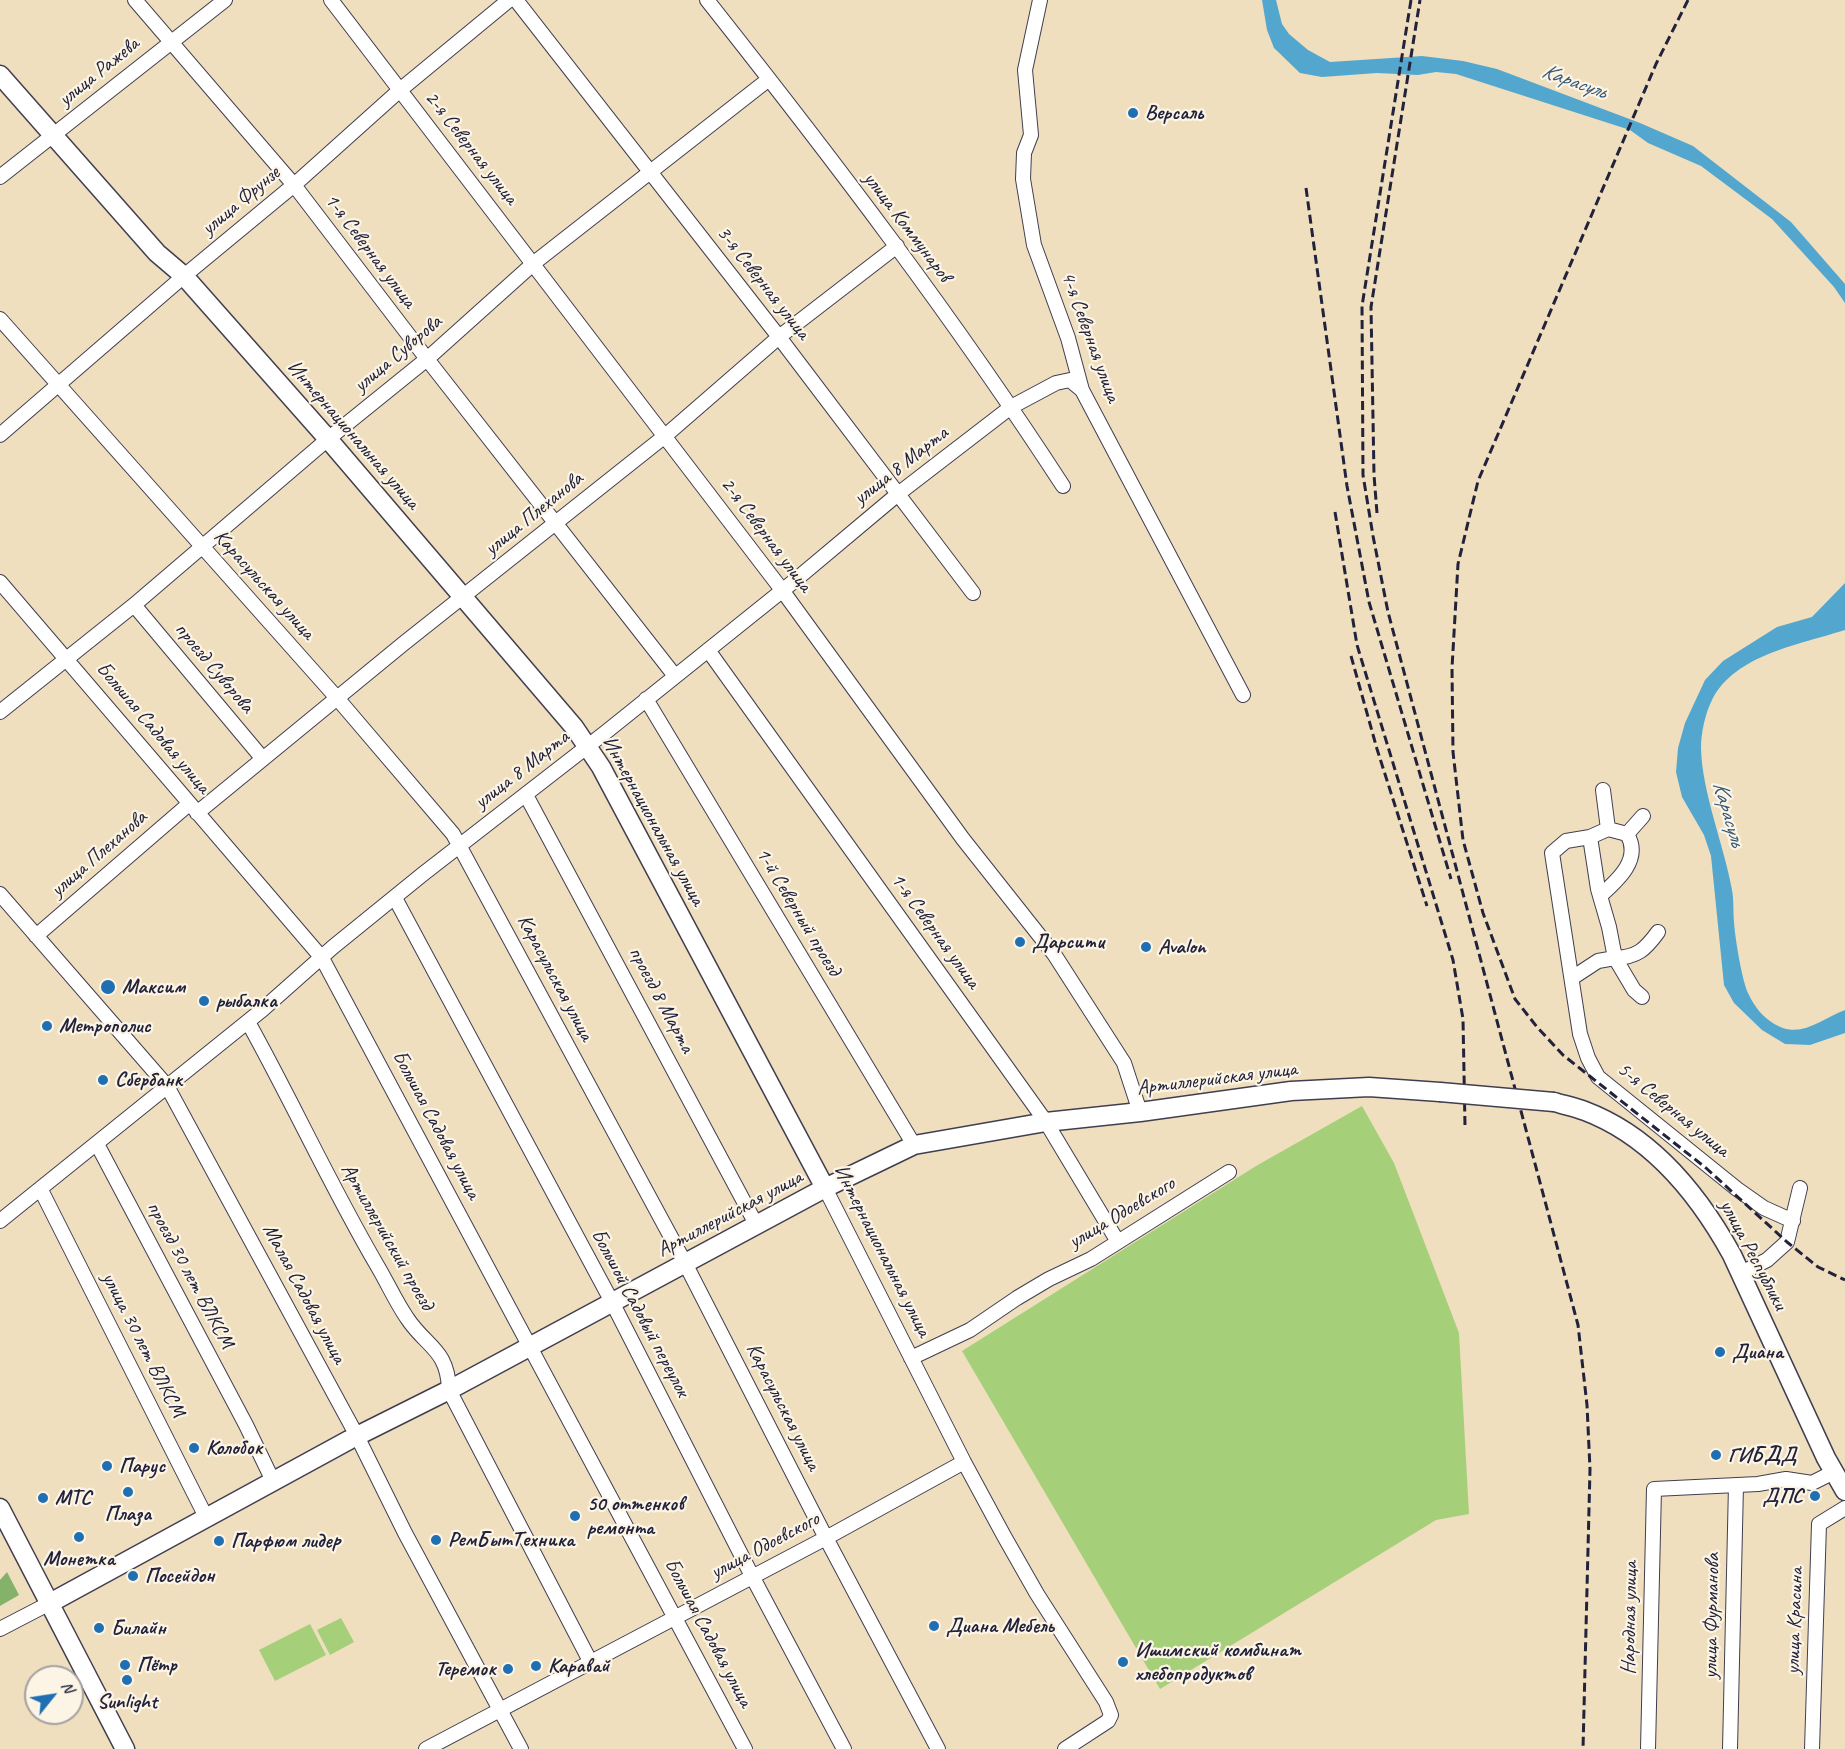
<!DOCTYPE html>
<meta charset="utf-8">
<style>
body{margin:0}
#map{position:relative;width:1845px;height:1749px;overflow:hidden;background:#efdfbe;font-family:Caveat,sans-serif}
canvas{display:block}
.north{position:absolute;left:24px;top:1665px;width:60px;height:60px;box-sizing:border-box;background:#fcf5e5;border:2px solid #a5a1a1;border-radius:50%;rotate:60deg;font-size:16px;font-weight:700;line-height:24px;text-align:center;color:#22223b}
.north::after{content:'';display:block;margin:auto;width:21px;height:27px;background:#1f6fb2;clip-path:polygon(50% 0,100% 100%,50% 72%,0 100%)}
</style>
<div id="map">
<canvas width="1845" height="1749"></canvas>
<div class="north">N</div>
</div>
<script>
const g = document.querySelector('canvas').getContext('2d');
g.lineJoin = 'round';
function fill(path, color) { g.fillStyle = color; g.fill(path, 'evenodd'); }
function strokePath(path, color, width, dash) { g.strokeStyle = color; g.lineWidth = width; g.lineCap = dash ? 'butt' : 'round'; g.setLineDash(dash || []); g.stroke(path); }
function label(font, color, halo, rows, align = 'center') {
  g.font = font + ' Caveat,sans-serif'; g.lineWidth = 4.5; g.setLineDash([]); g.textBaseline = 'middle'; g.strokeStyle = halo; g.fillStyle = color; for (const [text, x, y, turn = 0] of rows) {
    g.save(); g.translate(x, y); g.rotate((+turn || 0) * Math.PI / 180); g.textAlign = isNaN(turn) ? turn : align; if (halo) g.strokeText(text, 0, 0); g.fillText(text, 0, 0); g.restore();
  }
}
fill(new Path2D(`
 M1362 1106 1394 1163 1459 1333 1469 1514 1436 1520 1160 1689 962 1351 1256 1166Z
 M341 1618 354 1642 330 1655 317 1630Z
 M310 1624 326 1655 275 1681 259 1650Z`), '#a6cf7a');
fill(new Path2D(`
 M7 1572 19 1595 0 1606V1580Z`), '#84b26a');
fill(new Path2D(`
 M1262 0H1276L1282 24 1289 34 1308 50 1330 62 1422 56 1463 61 1497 69 1640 123 1693 146 1791 222 1845 284V303L1834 287 1772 219 1701 166 1648 143 1630 130 1456 74 1436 72 1418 75 1377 73 1322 77 1300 73 1274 48 1267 30Z
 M1845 583V630C1802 644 1735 654 1712 700 1705 714 1701 733 1701 748 1702 793 1724 845 1732 890 1734 900 1733 911 1734 922 1735 938 1742 980 1748 993 1753 1004 1760 1014 1770 1021 1798 1042 1819 1020 1845 1010V1033L1810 1045 1785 1044 1762 1030 1734 1003 1724 985 1711 856 1704 835 1682 797 1676 772 1678 748 1685 723 1705 680 1723 661 1777 627 1812 617Z`), '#53a7cf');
const minor = new Path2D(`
 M135 0 294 185 427 359 675 676
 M331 0 782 590 963 839 1054 954 1124 1063 1140 1112
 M516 0 779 337 973 593
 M707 0C832 158 954 318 1063 486
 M1040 0 1025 70 1031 135 1024 153 1023 179 1034 245 1068 338 1082 390 1243 695
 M0 177 225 0
 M0 319 337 698 453 834 685 1263 826 1538 938 1749
 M0 435 184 276 294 185 400 90 509 0
 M0 582 322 958 745 1749
 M134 605 263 759
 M708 650 1046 1122 1118 1242
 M646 699 914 1145
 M0 712 134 605 328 439 427 359 534 263 769 79
 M1603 790 1608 829
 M526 795 757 1226
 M197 813 403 644 665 436 779 337 897 246
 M1590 837 1608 829 1627 834 1643 816
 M0 894 167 1086 357 1436 405 1533 521 1749
 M1600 896C1618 880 1642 859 1627 834
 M395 898 612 1302 752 1576 844 1749
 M1658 932C1645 950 1637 957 1615 958L1609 927 1598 889 1590 837 1566 841 1552 853 1580 1034 1588 1058 1598 1077 1737 1189 1764 1208 1793 1221
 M36 936 189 804
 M1572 978 1598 961 1615 958 1634 990 1642 997
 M248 1022C293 1103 331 1187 378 1267 388 1284 396 1302 407 1318 426 1347 448 1349 449 1390L590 1661
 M97 1144 246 1425 273 1481
 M825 1188 964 1462 1004 1536 1037 1594 1106 1702 1111 1715 1108 1721 1065 1749
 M41 1190 207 1519
 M0 1221 262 1010 333 947 423 874 606 732 793 582 898 494 1011 407 1056 383 1070 380 1082 390
 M1741 1273 1767 1260 1787 1242 1800 1188
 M911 1358 970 1330 1017 1298 1049 1279 1091 1259 1229 1172
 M0 1629 50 1603
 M426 1749 826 1538 964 1462
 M1648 1749 1654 1489 1758 1484 1786 1479 1812 1483 1834 1472
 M1730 1749 1736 1485
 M1812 1749 1819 1524 1845 1508`);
const major = new Path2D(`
 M0 75 157 253 184 276 328 439 574 727 601 767 825 1188
 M1554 1102C1564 1105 1575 1107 1585 1111 1651 1136 1699 1195 1732 1255L1826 1458 1845 1491
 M0 1508 125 1749
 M50 1603 349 1440 451 1389 825 1188 914 1145 1046 1122 1140 1112 1291 1091 1369 1087 1440 1092`);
strokePath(minor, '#413e4f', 16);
strokePath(major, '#413e4f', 21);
strokePath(minor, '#fff', 14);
strokePath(major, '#fff', 18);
strokePath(new Path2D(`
 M1411 0 1362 306 1363 475 1373 536 1388 612 1578 1325 1587 1405 1590 1469 1583 1749
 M1688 0 1656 64 1478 481 1458 564 1452 668 1453 752 1463 840 1483 913 1515 999 1537 1027 1563 1055 1706 1168 1787 1242 1818 1267 1845 1280
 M1306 188 1347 486 1369 602 1451 879
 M1335 512 1357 645 1453 960 1463 1019 1465 1126
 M1377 513 1374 475 1371 307 1420 0
 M1351 656 1377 749 1427 906`), '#22223b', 3, [9, 4.5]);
const majorBridge = new Path2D(`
 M1440 1092 1554 1102`);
strokePath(majorBridge, '#413e4f', 21, []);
strokePath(majorBridge, '#fff', 18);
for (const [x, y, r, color] of [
 [1133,113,6,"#1f6fb2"],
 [1020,942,6,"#1f6fb2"],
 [1146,947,6,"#1f6fb2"],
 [108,987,8,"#1f6fb2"],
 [204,1001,6,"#1f6fb2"],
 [47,1026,6,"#1f6fb2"],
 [103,1080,6,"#1f6fb2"],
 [1720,1352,6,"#1f6fb2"],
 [194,1448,6,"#1f6fb2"],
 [1716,1455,6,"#1f6fb2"],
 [107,1466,6,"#1f6fb2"],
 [128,1492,6,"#1f6fb2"],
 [1815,1496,6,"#1f6fb2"],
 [43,1498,6,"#1f6fb2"],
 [575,1516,6,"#1f6fb2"],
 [79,1537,6,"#1f6fb2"],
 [436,1540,6,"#1f6fb2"],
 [219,1541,6,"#1f6fb2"],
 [133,1576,6,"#1f6fb2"],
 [934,1626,6,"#1f6fb2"],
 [99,1628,6,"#1f6fb2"],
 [1123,1662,6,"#1f6fb2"],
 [125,1665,6,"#1f6fb2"],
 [536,1666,6,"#1f6fb2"],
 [508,1669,6,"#1f6fb2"],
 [127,1680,6,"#1f6fb2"]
]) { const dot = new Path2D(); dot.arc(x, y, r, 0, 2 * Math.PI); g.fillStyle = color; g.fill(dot); strokePath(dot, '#fcf5e5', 2); }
label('21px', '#22223b', '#fcf5e5', [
 ["улица Ражева",99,72,-39],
 ["2-я Северная улица",471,148,52],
 ["улица Фрунзе",241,201,-40],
 ["улица Коммунаров",907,227,53],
 ["1-я Северная улица",370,251,53],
 ["3-я Северная улица",763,283,52],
 ["4-я Северная улица",1090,337,70],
 ["улица Суворова",398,354,-40],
 ["Интернациональная улица",353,435,49],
 ["улица 8 Марта",901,466,-38],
 ["улица Плеханова",534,514,-39],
 ["2-я Северная улица",766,535,53],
 ["Карасульская улица",264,585,48],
 ["проезд Суворова",214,668,50],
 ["Большая Садовая улица",153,728,50],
 ["улица 8 Марта",522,770,-38],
 ["Интернациональная улица",653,821,61],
 ["улица Плеханова",99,854,-41],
 ["1-й Северный проезд",798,912,59],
 ["1-я Северная улица",935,931,54],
 ["Карасульская улица",555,978,62],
 ["проезд 8 Марта",661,1000,62],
 ["Артиллерийская улица",1217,1079,-7],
 ["5-я Северная улица",1673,1110,39],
 ["Большая Садовая улица",436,1125,62],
 ["улица Одоевского",1122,1213,-31],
 ["Артиллерийская улица",730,1214,-28],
 ["Артиллерийский проезд",387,1237,60],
 ["Интернациональная улица",882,1251,63],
 ["улица Республики",1753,1255,62],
 ["проезд 30 лет ВЛКСМ",190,1275,62],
 ["Малая Садовая улица",304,1294,62],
 ["Большой Садовый переулок",640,1313,62],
 ["улица 30 лет ВЛКСМ",143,1345,63],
 ["Карасульская улица",783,1407,63],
 ["улица Одоевского",765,1546,-28],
 ["улица Фурманова",1712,1616,-89],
 ["Народная улица",1630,1618,-89],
 ["улица Красина",1795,1621,-88],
 ["Большая Садовая улица",708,1633,62]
]);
label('bold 21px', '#22223b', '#fcf5e5', [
 ["Версаль",1145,113],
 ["Дарсити",1032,942],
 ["Avalon",1158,947],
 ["Максим",122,987],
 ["рыбалка",216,1001],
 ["Метрополис",59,1026],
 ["Сбербанк",115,1080],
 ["Диана",1732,1352],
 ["Колобок",206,1448],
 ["ГИБДД",1728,1455],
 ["Парус",119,1466],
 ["ДПС",1803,1496,"right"],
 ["МТС",55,1498],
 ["50 оттенков",587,1504],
 ["ремонта",587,1528],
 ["Плаза",128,1514,"center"],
 ["РемБытТехника",448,1540],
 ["Парфюм лидер",231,1541],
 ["Монетка",79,1559,"center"],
 ["Посейдон",145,1576],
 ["Диана Мебель",946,1626],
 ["Билайн",111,1628],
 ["Ишимский комбинат",1135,1650],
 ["хлебопродуктов",1135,1674],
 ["Пётр",137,1665],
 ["Каравай",548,1666],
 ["Теремок",496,1669,"right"],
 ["Sunlight",127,1702,"center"]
], 'left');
label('italic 22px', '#365776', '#fcf5e5', [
 ["Карасуль",1574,82,20],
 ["Карасуль",1728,814,74]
]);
</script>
